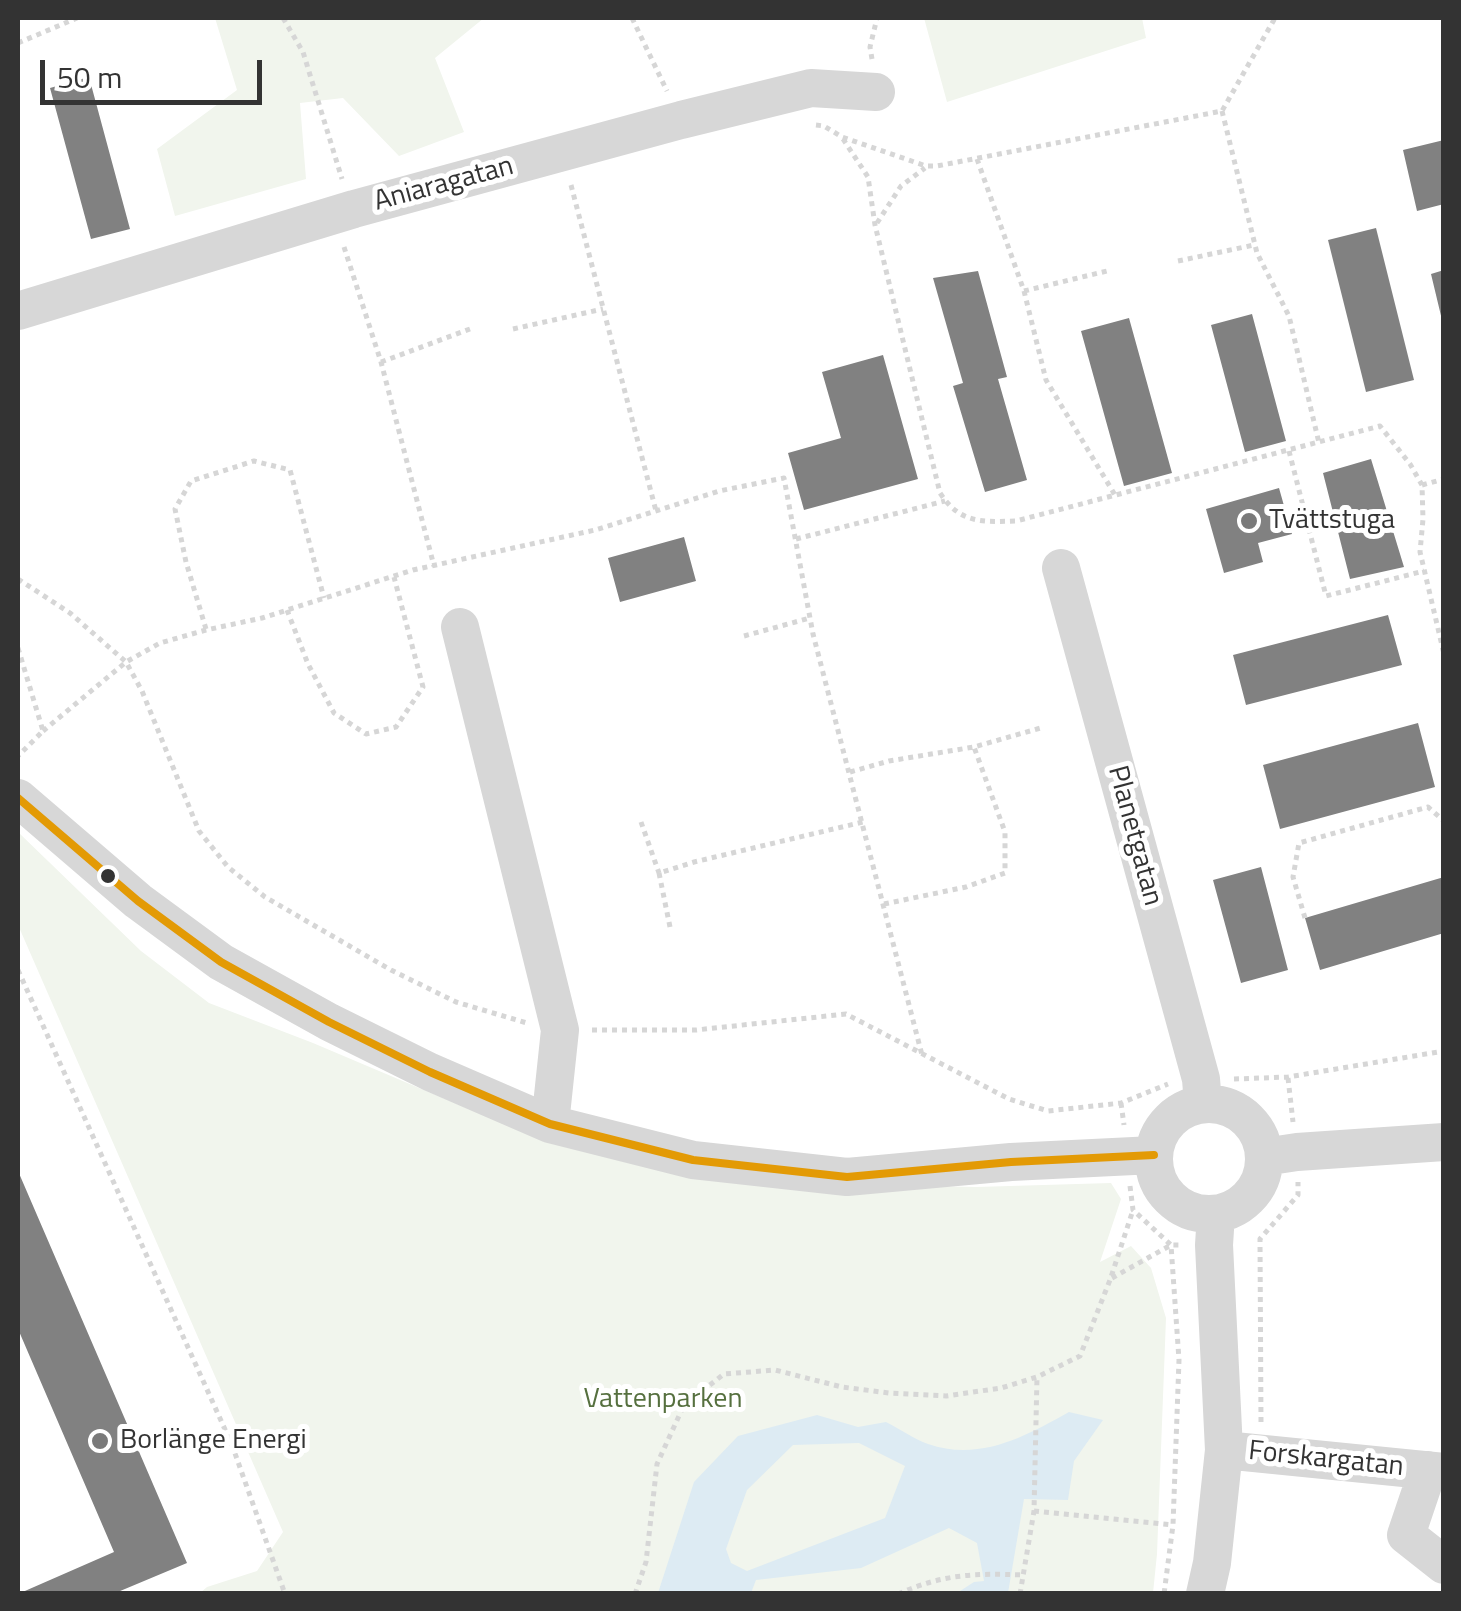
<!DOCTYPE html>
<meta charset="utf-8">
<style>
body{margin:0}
#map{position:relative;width:1461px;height:1611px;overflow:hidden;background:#fff;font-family:"Titillium Web",sans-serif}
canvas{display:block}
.frame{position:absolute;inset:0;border:20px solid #333;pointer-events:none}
.scale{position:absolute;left:40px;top:60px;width:222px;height:45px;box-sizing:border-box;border:5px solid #333;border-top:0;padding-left:12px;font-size:30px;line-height:35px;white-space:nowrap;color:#333;-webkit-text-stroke:8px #fff;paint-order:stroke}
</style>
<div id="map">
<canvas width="1461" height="1611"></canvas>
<div class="frame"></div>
<div class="scale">50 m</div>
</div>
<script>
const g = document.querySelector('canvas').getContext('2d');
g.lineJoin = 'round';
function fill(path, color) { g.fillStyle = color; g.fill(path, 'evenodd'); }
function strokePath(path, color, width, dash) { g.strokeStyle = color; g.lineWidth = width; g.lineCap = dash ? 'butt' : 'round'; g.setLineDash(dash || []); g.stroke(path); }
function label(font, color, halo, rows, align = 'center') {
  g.font = font + ' "Titillium Web",sans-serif'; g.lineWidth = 10; g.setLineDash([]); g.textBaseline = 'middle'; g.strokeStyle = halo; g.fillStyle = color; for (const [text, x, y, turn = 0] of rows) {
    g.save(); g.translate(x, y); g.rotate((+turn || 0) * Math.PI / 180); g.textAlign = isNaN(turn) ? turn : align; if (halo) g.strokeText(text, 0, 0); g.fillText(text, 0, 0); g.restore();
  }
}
fill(new Path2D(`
 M215 18H484L435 58 464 132 399 156 343 98 300 103 306 179 175 216 157 149 237 90Z
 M924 18H1142L1146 38 947 102Z
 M18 832 141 951 209 1003 313 1043 549 1143 835 1184 976 1187 1111 1183 1121 1199 1100 1262 1131 1246 1151 1268 1166 1318 1157 1554 1153 1593H200L207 1587 257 1571 283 1532 18 925Z`), '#f1f5ed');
fill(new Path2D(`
 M1069 1412 1103 1420 1074 1461 1068 1500 1024 1499 1008 1593H957L974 1582 984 1581 977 1543 949 1528 861 1568 756 1580 751 1593H658L694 1482 738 1436 817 1415 858 1427 886 1422C900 1429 914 1439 928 1444 980 1462 1026 1436 1069 1412ZM859 1443 905 1466 885 1518 747 1571 731 1563 726 1549 747 1490 793 1445Z`), '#ddebf3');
fill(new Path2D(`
 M89 77 130 229 91 239 50 88Z
 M1444 140V204L1417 211 1403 150Z
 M1376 228 1414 380 1366 392 1328 240Z
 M1444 270V320H1442L1431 274Z
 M978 271 1007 377 998 379 1027 480 985 492 953 386 963 383 933 278Z
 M1252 314 1286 441 1245 452 1211 325Z
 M1129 318 1172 473 1124 486 1081 331Z
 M883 355 918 479 804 510 788 453 841 438 822 372Z
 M1371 459 1404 567 1350 579 1323 473Z
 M1279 488 1292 534 1258 543 1263 562 1224 573 1206 509Z
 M684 537 696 581 620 602 608 558Z
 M1388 615 1402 665 1246 705 1233 655Z
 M1418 723 1435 787 1280 829 1263 765Z
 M1261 867 1288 970 1241 983 1213 880Z
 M1444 877V933L1320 970 1305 918Z
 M18 1171 187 1563 113 1594H18L114 1552 18 1329Z`), '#818181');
strokePath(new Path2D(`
 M283 18 303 52 342 179
 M632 18 667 91
 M18 43 77 18
 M872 59 870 47 877 18
 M1222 111 1257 253 1289 316 1319 443
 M816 125 824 126 842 137 926 166H937L1222 111 1275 18
 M843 139 868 177 875 225 940 493C960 524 983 522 1016 521L1380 426 1410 464 1422 485 1423 519 1420 552 1444 654
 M977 159 1024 291 1046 380 1115 495
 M571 185 656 511
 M877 223 901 186 925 168
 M344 247 381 362 434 566
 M1178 261 1254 245
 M1024 291 1111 270
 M513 329 603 309
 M381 362 470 329
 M1289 451 1326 596 1424 571
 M1422 485 1444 479
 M796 539 945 501
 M18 579 70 613 126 662 142 691 199 831 228 867 265 897 391 970 456 1002 527 1023
 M287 610 308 664 334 713 366 734 396 727 423 687 394 577
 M206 629 186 562 175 509 191 481 254 461 290 470 324 598
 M744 636 810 618
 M18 648 43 731 18 756
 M43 731 126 662 160 643 206 630 262 618 413 570 595 530 719 491 784 478 813 634 922 1055
 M850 772 889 761 974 747
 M641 822 659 873
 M884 904 966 887 1005 873V832L974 747 1044 727
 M1305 918 1293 877 1299 843 1428 807 1444 821
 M670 927 659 873 694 862 863 822
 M18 970 232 1445 285 1594
 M592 1030H696L846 1014 1009 1099 1048 1111 1121 1103 1168 1084
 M1288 1078 1293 1122
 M1234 1079 1288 1077 1444 1051
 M1121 1103 1124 1125
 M1130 1186 1133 1210 1171 1245 1179 1360 1173 1525 1164 1594
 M1112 1278 1171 1245H1182
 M1261 1422 1260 1239 1298 1195V1182
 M1034 1511 1173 1525
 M635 1594 646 1562 657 1464 684 1405 724 1374 775 1370 842 1387 889 1393 946 1396 1001 1388 1037 1377 1080 1356 1110 1280 1133 1210
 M898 1594C943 1574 975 1573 1024 1575
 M1020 1594 1034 1511 1037 1377`), '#d6d6d6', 5, [5, 5]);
strokePath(new Path2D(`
 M18 311 354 209 681 120 811 88 876 92
 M1061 568 1201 1079 1203 1104
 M460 627 560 1030 550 1124
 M18 798 138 901 221 962 329 1022 430 1072 550 1124 693 1160 847 1177 1011 1162 1154 1155
 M1154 1159a55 55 0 1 1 110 0a55 55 0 1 1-110 0Z
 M1264 1157 1297 1152 1444 1142
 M1224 1450 1444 1472
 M1428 1470 1406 1535 1444 1565
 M1205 1594 1212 1563 1224 1450 1214 1245 1216 1214`), '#d7d7d7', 38);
strokePath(new Path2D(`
 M18 798 138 901 221 962 329 1022 430 1072 550 1124 693 1160 847 1177 1011 1162 1154 1155`), '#e39a05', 8);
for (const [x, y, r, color] of [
 [1249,521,10,"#7a7a7a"],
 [108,876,9,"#333"],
 [100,1441,10,"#7a7a7a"]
]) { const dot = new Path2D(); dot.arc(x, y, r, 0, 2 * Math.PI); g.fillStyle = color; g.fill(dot); strokePath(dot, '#fff', 4); }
label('28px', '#333', '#fff', [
 ["Aniaragatan",444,185,-15],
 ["Planetgatan",1134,836,75],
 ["Forskargatan",1326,1460,6]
]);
label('28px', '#333', '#fff', [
 ["Tvättstuga",1269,521],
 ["Borlänge Energi",120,1441]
], 'left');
label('28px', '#56703f', '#fff', [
 ["Vattenparken",663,1400]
]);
</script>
